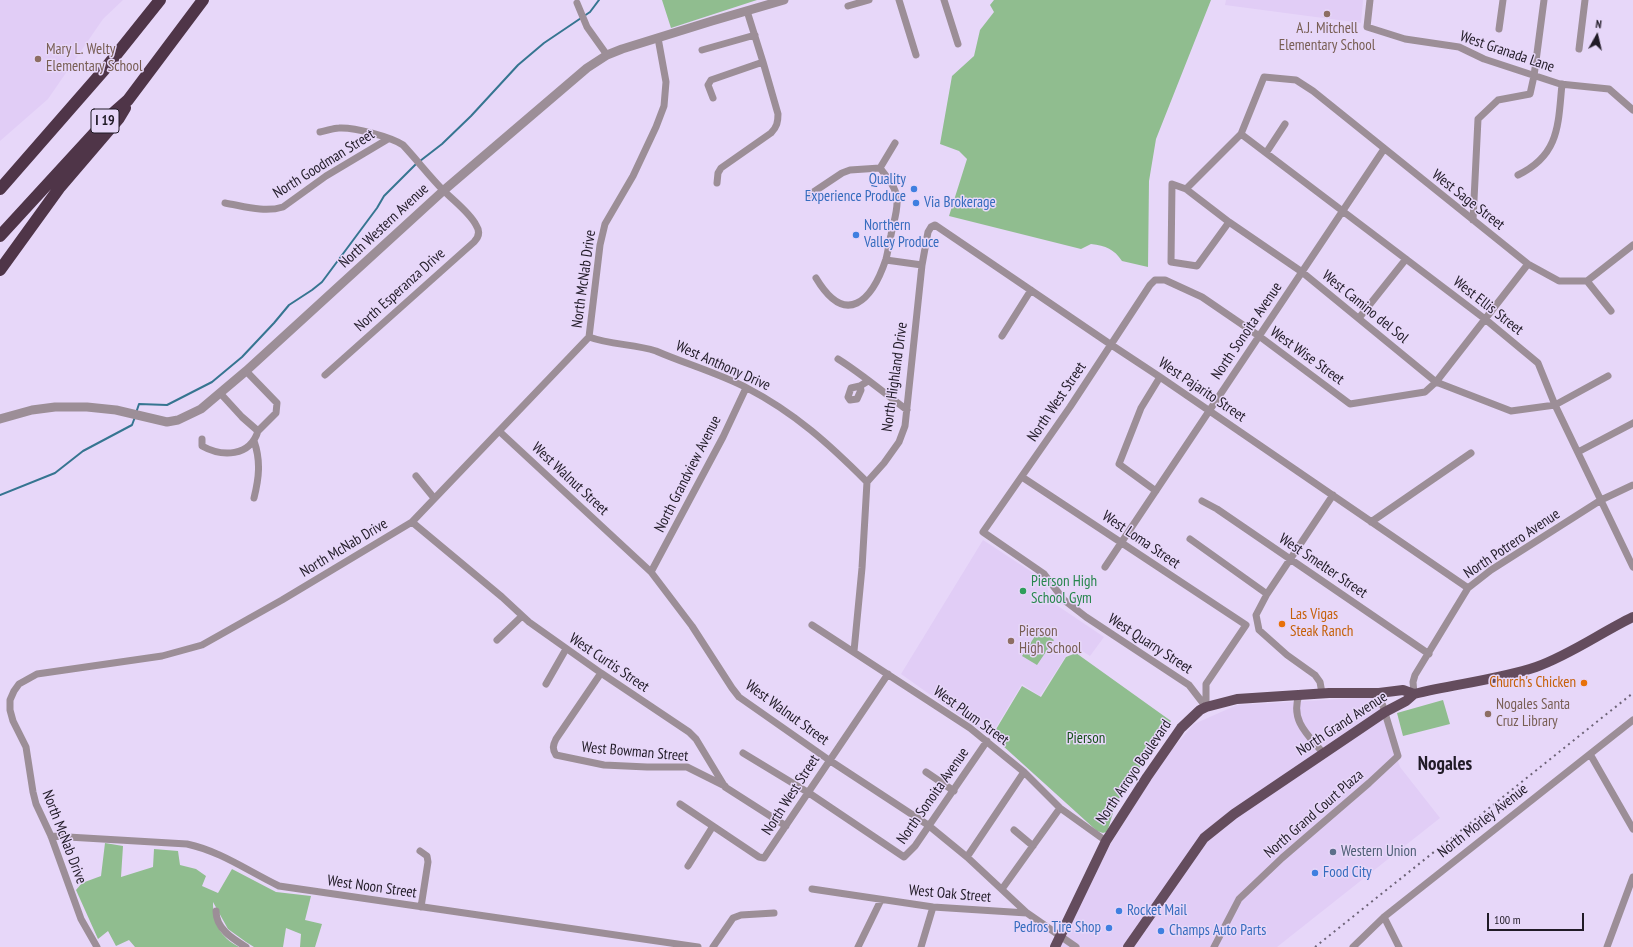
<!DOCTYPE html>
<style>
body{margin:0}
#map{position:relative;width:1633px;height:947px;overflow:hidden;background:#e7d7f9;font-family:"PT Sans Narrow",sans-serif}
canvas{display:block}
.north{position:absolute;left:1577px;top:16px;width:40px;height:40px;-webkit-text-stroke:3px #e7d7f9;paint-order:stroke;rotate:8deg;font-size:11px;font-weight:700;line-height:16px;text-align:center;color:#211b27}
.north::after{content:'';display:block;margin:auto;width:14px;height:18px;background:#211b27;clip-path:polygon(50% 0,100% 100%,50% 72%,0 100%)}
.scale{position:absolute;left:1487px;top:913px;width:97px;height:18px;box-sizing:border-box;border:2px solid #211b27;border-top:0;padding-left:5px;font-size:12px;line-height:14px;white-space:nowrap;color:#211b27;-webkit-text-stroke:3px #e7d7f9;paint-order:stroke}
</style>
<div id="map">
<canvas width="1633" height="947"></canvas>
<div class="north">N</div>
<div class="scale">100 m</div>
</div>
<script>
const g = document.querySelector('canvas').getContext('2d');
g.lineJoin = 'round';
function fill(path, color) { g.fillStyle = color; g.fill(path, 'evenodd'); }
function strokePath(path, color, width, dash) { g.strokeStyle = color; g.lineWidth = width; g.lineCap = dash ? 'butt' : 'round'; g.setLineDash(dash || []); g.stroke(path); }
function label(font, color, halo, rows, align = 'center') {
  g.font = font + ' "PT Sans Narrow",sans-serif'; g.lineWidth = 3; g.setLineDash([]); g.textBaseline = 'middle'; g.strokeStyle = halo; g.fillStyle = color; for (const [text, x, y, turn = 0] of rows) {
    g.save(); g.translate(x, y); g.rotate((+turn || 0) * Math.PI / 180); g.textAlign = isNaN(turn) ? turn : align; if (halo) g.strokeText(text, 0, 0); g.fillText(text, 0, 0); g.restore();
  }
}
fill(new Path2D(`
 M0 0H123L103 19 48 99 0 141Z
 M1226 0H1363L1361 23 1225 5Z
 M983 540 1047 582 1049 600 1104 637 1090 656 1073 645 1040 696 1022 684 990 737 901 674Z
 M1376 697 1400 767 1440 818 1277 947H1059L1099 863 1162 761 1194 724 1237 705Z`), '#e1cdf6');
fill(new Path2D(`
 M662 0H757L671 28Z
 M994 0H1211L1156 139 1149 181 1148 267 1122 261C1114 249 1106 246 1091 244L1081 249 949 216 967 159 959 151 940 144 952 76 974 56 980 30 994 12 990 5Z
 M1039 630 1054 640 1037 665 1022 656Z
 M1076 653 1171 721 1116 803 1108 829 1106 832 1103 833 1097 831 992 736 1022 686 1041 697 1066 657Z
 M1443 700 1450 724 1403 736 1397 713Z
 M105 843 123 846 121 877 153 867 154 849 178 851 180 865 196 869 206 876 202 886 218 893 232 869 276 892 311 896 305 920 322 924 315 947H300L301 934 286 928 283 947H254L246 942 228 929 213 902C213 923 220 937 239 947H135L129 940 116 946 108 931 98 939 76 890 82 883 101 876Z`), '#90bd8f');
strokePath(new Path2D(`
 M420 161 442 144 471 116 518 65 544 43 590 12 599 0
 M136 413 139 404 167 405 212 382 242 357 274 323 289 305 312 290 322 282 377 208 384 196 416 164
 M0 495 55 473 83 451 132 425 135 417`), '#367591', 2);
strokePath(new Path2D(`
 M899 0 916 55
 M944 0 958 44
 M1370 0 1367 27 1405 39 1459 47 1484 59 1560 84 1609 89 1633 110
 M577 3 587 27 607 55
 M848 6 869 0
 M1499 29 1503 0
 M1579 49 1585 0
 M702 50 755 35
 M713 98 708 85 711 80 763 62
 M320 132C327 131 333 128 339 128 354 127 391 137 403 145 417 160 430 177 444 191 454 201 470 213 476 225 480 231 479 237 474 242L325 375
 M1241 134 1485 319 1538 363 1555 405 1633 567
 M1266 153 1285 124
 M880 168 895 143
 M1518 175C1560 155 1558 124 1562 84
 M717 183 718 173 721 168 771 133C777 127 778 122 778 114L763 62 747 11
 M1186 189 1241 134 1264 77 1296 80 1313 91 1528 264 1559 281H1587L1611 311
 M809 195 842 173 850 170 880 168C887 177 896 187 897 199 898 211 893 224 891 235 889 243 888 252 886 259 872 301 846 328 816 278
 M225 203C243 206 264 213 283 207L326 176 388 139
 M1473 220 1478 119 1498 100 1530 94 1534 76 1544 0
 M1229 222 1197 266 1171 262 1172 184 1186 189 1229 222 1302 272 1436 382 1511 411 1555 405 1608 376
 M886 260 922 265
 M1587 281 1633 245
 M1359 318 1406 259
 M1002 336 1031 290
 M589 337C611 345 634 344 656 351 686 364 718 373 747 388 795 413 829 444 867 482
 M838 359C862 374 884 393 907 410
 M860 386 861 390 857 399 850 400 848 397 851 388 860 386 868 381
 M220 393 242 417 258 431 276 413 277 403 246 371
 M499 431 651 572 692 626 732 688 739 697 829 760 928 825 967 857 1027 913
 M202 439V446C222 457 250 457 258 431
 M1578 452 1633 423
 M416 476 434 498
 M1022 477 1246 625 1206 684V707
 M1156 491 1119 464 1141 408 1160 377
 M254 498C259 478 261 461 254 441
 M1202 501 1217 509 1429 654
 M412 522 502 597 529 622 601 673 689 732 696 739 725 787 786 826
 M1371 522 1471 453
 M1190 539 1267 594
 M1105 567 1384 149
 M651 572 723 437 746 388
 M812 625 970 728 1024 772 1060 808 1106 841
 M497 640 522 616
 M854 651 862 568 867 482 884 463 899 442 905 426 922 265 928 232 931 227 935 225 1110 344 1160 377 1468 588
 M601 673 556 739C553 745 552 749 556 755L604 765 647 767H687L725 786
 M546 684 566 649
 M1322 693 1320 682 1315 675 1287 655 1259 630 1256 615 1267 594 1333 495
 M1414 694 1413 682 1415 675 1468 588 1491 570 1601 500 1633 485
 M1299 695C1290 721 1308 735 1324 754
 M1206 707 1189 685 1086 617 1064 600 1044 574 983 532 1070 407 1150 285 1155 280H1165L1202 297 1259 336 1350 404 1425 392 1436 382 1528 264
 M743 753 809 793 904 857 915 846 987 741
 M1590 754 1633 829
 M926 772 954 791
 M680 804 759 857 764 858 888 674
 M1014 830 1033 846
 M51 836 187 844C220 851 248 871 279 886L698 947
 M420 851 427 856 428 862 421 907
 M967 857 1024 772
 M688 866 713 826
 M812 889 933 907 1027 913 1076 947
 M1002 889 1060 808
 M216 911C216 929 233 939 246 947
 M1384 917 1399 947
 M97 947 81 919 51 836 36 804 33 792 26 747 13 721 10 710V700L14 691 19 684 37 674 162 656 202 645 282 600 412 522 589 337 600 245 605 224 633 176 656 127 664 106 666 82 658 38
 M713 947 733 918 741 915 774 913
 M858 947 881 900
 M921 947 933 907
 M1214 947 1239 899 1282 858 1369 783 1398 756 1379 693
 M1353 947 1384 917 1633 720
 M1607 947 1633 877`), '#9c8e97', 7);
strokePath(new Path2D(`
 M0 419 32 410 55 407H87L116 410 167 422 178 420 201 409 246 371 443 191 587 68 607 55 622 49 712 21 784 0`), '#9c8e97', 9);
strokePath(new Path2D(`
 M1055 947 1106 841 1147 777 1181 728 1200 710 1206 707 1237 699 1329 693H1379L1403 690 1414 694
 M1128 947 1204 838 1234 814 1385 712 1406 701 1414 694C1454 684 1497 680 1536 667 1570 655 1600 633 1633 617`), '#644c5d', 10);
strokePath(new Path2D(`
 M0 189 104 70 160 0
 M0 236 111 115 128 100 203 0
 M0 270 60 187 119 118 125 108`), '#4f3548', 12);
strokePath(new Path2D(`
 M1315 947 1633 693`), '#6d6377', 2, [2, 4]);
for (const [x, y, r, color] of [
 [1327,14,4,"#8d6e63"],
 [38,59,4,"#8d6e63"],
 [914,189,4,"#3f7fe0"],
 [916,203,4,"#3f7fe0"],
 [856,235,4,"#3f7fe0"],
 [1023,591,4,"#2e9e5b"],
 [1282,624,4,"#e8710a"],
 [1011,641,4,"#8d6e63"],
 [1584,683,4,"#e8710a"],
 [1488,714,4,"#8d6e63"],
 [1333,852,4,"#5c6f8a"],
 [1315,873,4,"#3f7fe0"],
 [1119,911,4,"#3f7fe0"],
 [1109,928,4,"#3f7fe0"],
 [1161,931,4,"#3f7fe0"]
]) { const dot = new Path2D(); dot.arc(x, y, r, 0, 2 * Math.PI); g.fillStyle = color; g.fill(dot); strokePath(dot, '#e7d7f9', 1.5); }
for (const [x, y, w] of [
 [105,121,28]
]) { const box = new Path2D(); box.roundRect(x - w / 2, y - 12, w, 24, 3); g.fillStyle = '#e7d7f9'; g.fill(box); strokePath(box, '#211b27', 1); }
label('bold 14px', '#211b27', null, [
 ["I 19",105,121]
]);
label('15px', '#785e54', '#e7d7f9', [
 ["A.J. Mitchell",1327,29,"center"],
 ["Elementary School",1327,46,"center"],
 ["Mary L. Welty",46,50],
 ["Elementary School",46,67],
 ["Pierson",1019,632],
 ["High School",1019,649],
 ["Nogales Santa",1496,705],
 ["Cruz Library",1496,722]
], 'left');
label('15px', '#211b27', '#e7d7f9', [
 ["West Granada Lane",1507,52,19],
 ["North Goodman Street",324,164,-32],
 ["West Sage Street",1468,200,38],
 ["North Western Avenue",384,226,-43],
 ["North McNab Drive",584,279,-82],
 ["North Esperanza Drive",400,290,-42],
 ["West Ellis Street",1488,306,38],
 ["West Camino del Sol",1365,307,39],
 ["North Sonoita Avenue",1247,331,-56],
 ["West Wise Street",1307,356,36],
 ["West Anthony Drive",723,366,24],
 ["North Highland Drive",895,377,-82],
 ["West Pajarito Street",1202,390,34],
 ["North West Street",1057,402,-56],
 ["North Grandview Avenue",688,474,-63],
 ["West Walnut Street",570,479,43],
 ["West Loma Street",1141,540,34],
 ["North Potrero Avenue",1512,544,-34],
 ["North McNab Drive",344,548,-31],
 ["West Smelter Street",1323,566,34],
 ["West Quarry Street",1150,644,33],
 ["West Curtis Street",609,663,34],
 ["West Walnut Street",787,713,36],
 ["West Plum Street",971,716,36],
 ["North Grand Avenue",1342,724,-33],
 ["West Bowman Street",635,752,5],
 ["North Arroyo Boulevard",1134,772,-56],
 ["North West Street",791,795,-57],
 ["North Sonoita Avenue",933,796,-55],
 ["North Grand Court Plaza",1314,814,-41],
 ["North Morley Avenue",1483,821,-38],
 ["North McNab Drive",64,837,69],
 ["West Noon Street",372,887,8],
 ["West Oak Street",950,894,5]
]);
label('15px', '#366cbe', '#e7d7f9', [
 ["Quality",906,180,"right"],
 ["Experience Produce",906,197,"right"],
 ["Via Brokerage",924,203],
 ["Northern",864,226],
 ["Valley Produce",864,243],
 ["Food City",1323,873],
 ["Rocket Mail",1127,911],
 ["Pedros Tire Shop",1101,928,"right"],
 ["Champs Auto Parts",1169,931]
], 'left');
label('15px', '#27864d', '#e7d7f9', [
 ["Pierson High",1031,582],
 ["School Gym",1031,599]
], 'left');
label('15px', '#c56008', '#e7d7f9', [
 ["Las Vigas",1290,615],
 ["Steak Ranch",1290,632],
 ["Church's Chicken",1576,683,"right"]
], 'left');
label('15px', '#165019', '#e7d7f9', [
 ["Pierson",1086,739]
]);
label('15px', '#4e5e75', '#e7d7f9', [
 ["Western Union",1341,852]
], 'left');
label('bold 19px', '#211b27', '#e7d7f9', [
 ["Nogales",1445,765]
]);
</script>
